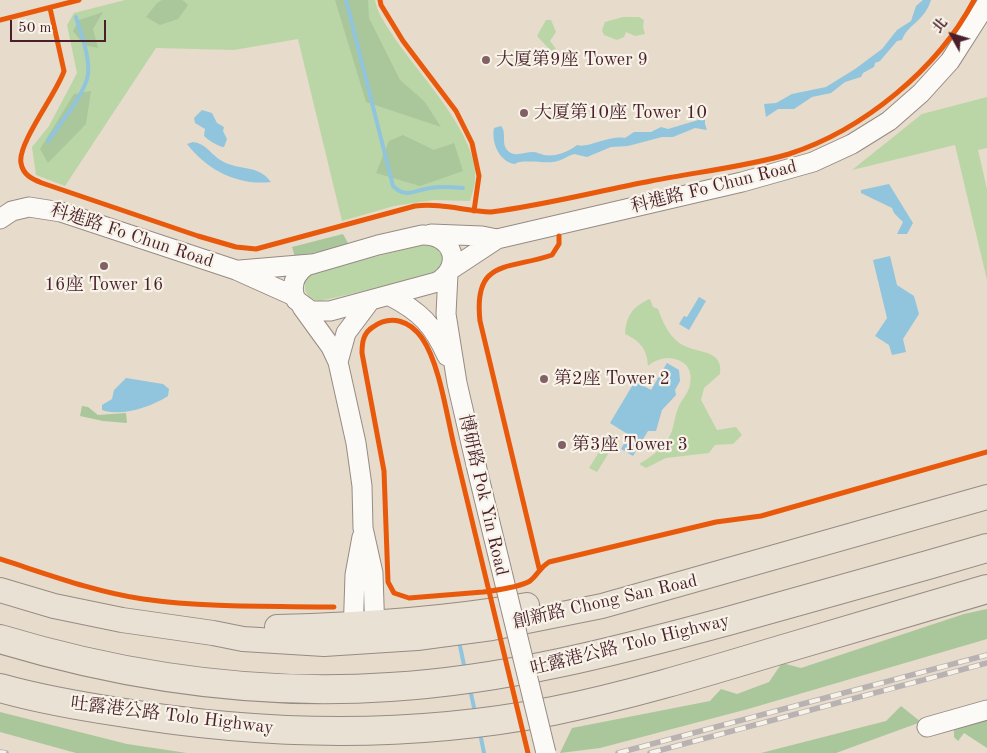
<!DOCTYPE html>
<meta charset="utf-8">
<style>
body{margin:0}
#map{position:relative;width:987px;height:753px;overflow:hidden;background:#e7dbcb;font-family:"Old Standard TT","Noto Serif TC",serif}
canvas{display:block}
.north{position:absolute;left:927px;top:10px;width:50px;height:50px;-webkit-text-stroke:4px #f7f3e8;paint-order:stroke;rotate:309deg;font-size:14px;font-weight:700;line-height:20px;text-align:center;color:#4a1f2b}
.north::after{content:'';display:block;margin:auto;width:18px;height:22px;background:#4a1f2b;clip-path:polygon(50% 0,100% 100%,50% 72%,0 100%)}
.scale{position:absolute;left:10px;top:20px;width:96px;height:22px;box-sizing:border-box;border:2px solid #4a1f2b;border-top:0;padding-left:6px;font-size:15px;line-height:18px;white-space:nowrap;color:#4a1f2b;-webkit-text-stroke:4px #f7f3e8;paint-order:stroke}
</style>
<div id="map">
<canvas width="987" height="753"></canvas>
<div class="north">北</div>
<div class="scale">50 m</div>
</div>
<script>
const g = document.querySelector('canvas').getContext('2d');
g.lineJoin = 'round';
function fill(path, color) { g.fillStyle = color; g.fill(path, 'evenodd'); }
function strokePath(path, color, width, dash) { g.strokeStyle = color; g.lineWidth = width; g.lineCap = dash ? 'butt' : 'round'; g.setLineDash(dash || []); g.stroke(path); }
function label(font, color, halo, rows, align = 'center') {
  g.font = font + ' "Old Standard TT","Noto Serif TC",serif'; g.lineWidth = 4.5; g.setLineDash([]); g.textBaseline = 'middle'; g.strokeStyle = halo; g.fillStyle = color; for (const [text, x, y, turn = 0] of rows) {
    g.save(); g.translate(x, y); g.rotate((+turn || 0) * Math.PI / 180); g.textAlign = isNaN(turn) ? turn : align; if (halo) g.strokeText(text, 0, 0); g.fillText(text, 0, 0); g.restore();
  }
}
fill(new Path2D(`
 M125 0H375C377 13 385 23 392 34 416 72 481 136 475 182 474 188 472 194 470 201L434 200 394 206 342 221 298 39 234 50 156 48 65 186 36 175 32 147 49 126 77 73 67 25 74 13Z
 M623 17H639L644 20 643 27 645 34 635 36 626 32 624 37 617 40 604 35 602 30 605 22Z
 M546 20H551L556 32 550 41 556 49 551 51 537 36Z
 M987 97V148L978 150 987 189V280L955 145 852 170 922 114Z
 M423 245 435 246 443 257 441 268 433 275 320 301C301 299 300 278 317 271Z
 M650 299 653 307 658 309C663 322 667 333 678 342 694 355 724 347 720 374L704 388 701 400 717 430 736 427 742 435 733 444 715 445 709 453 666 458 646 468 639 464C653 456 666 446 672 431 674 424 675 416 678 408 681 400 689 393 690 384 696 358 664 351 648 366 647 349 640 341 625 334 626 316 633 306 650 299Z
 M611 433 618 438 597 472 589 468Z`), '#bbd6a6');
fill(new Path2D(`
 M162 0H182L188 5 178 19 160 25 146 17 157 3Z
 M335 0H368L369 18 400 80 424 101 441 127 366 102Z
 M103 12 93 29 98 48 84 45 73 31 79 20Z
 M91 91 86 124 48 163 40 149 74 94Z
 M403 135 434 150 454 143 463 171 420 186 376 173 389 141Z
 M343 234 349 245 295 257 292 247Z
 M82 406 88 407 98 415 126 413 127 423 103 421 80 416Z
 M987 609V639L748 709 600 748 560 753 572 728 710 701 721 689 737 694 769 682 782 663 801 668 964 614Z
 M901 706 921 722 836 753H761L886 721Z
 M0 712 127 744 187 753H76L0 732Z
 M987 717V748L964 733 958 741 954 737V729Z`), '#aac69b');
fill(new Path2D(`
 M923 0H931C924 22 908 24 902 40L897 41 880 61 875 63 874 67 863 73 861 77 845 82 831 93 812 97 794 109H778L766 117 764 104 776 103 792 94 826 87 855 69 882 49 897 30 911 21 916 6Z
 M202 110 212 113 217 123 224 127 223 131 227 139 224 147C219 147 208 140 204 136L205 129 195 123 194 118Z
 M705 118V124L707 130 695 128 673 137H662L628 146 611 147 587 157 574 154C567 156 560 162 552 162 543 163 520 159 515 164 499 162 491 142 494 128L501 126C507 132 501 143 507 150 514 158 524 152 533 152 537 152 540 154 544 155 555 157 568 152 577 145 586 149 610 135 625 138L634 132H651L661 127 668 129Z
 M193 142C207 144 210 154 222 161 239 171 258 164 271 182 238 186 207 170 187 144Z
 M889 184 913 223 907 234H897L903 222 894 213 892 208 861 193V190Z
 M890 256 897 285 914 296 919 314 903 339 906 352 892 355 889 345 875 336 887 318 873 260Z
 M699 297 706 301 689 330 679 324 684 316 687 317Z
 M667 363 679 370 680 381 675 390 676 395 662 410 656 431H648L633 456 621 449 629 435 610 423 635 381 651 390Z
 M126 378 163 384 169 389 168 396C151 407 121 417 102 410V405L112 399 114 390Z`), '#90c5dd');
strokePath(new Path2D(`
 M346 0 393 186C406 199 415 190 430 188 441 186 452 187 463 188
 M48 141C59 125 86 93 88 74 90 56 81 35 76 17
 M459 641 465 670
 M470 689 475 712
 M480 733 484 753`), '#90c5dd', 4);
const minor = new Path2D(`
 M0 219 12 211 29 207 61 212 236 270 294 296
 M431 234 482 236 497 239
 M422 235C453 234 464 266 437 282L330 311H311L296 300C290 287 294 275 306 266L378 245Z
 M240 270 311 264
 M450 270 497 239 742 182 813 162 852 144 889 121 921 93 950 61 987 3
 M448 274 446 314 457 383 476 465
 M390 296C421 312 433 325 447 356
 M302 307 331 347 338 362 356 443 362 486 363 528 373 573 375 636
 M338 362 346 333 370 301
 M353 636 355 575 362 537
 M927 727 987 710`);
const major = new Path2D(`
 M0 590 54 606 122 620 213 633 243 639 324 644 417 638 492 628 602 606 987 497
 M277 627C361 625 445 619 527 605`);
const highway = new Path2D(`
 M0 639C126 677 259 696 390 687 506 680 617 651 728 621 815 597 901 573 987 548
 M0 688C39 699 79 706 119 712 263 736 409 739 553 711 627 696 700 674 773 652 844 631 916 610 987 589`);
strokePath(minor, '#978b84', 21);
strokePath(major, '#978b84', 26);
strokePath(highway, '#978b84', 30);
strokePath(minor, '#fbfaf7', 19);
strokePath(major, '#e9e1d4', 24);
strokePath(highway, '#e9e1d4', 28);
const rail = new Path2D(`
 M0 752 6 753
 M618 753 987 655
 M650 753 987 663`);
strokePath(rail, '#b9b2b2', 5.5);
strokePath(rail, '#f7f3e8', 4, [11]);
const minorBridge = new Path2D(`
 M476 465 546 753`);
strokePath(minorBridge, '#978b84', 21, []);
strokePath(minorBridge, '#fbfaf7', 19);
strokePath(new Path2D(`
 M380 0 381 5 403 41 456 111 472 143 479 176 474 211
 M50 8 64 71C57 93 17 144 21 163 23 175 32 179 42 183L198 236 236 247 256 249 415 206C442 203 465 211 491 212 545 205 598 191 651 181 696 172 745 167 789 154 863 130 938 69 974 0
 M0 20 79 0
 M0 559C47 574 95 592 143 599 206 608 271 606 334 607
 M539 568 480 321C473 258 509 270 552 255L559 244V236
 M528 753C504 652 480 551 455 450 447 418 440 364 422 338 410 321 391 314 373 327 363 333 362 343 362 353L384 471 388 582 394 593 409 598 483 592C497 590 518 588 530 581 538 575 538 569 549 562L716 522 761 516 987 452`), '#e8590c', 5);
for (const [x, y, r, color] of [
 [486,60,5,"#816163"],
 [524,113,5,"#816163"],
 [104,266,5,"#816163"],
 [544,379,5,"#816163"],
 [562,445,5,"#816163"]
]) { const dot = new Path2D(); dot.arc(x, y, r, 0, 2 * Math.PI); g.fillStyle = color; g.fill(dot); strokePath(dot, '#f7f3e8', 2); }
label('18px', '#4a1f2b', '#f7f3e8', [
 ["大厦第9座 Tower 9",496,60],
 ["大厦第10座 Tower 10",534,113],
 ["16座 Tower 16",104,285,"center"],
 ["第2座 Tower 2",554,379],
 ["第3座 Tower 3",572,445]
], 'left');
label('18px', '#4a1f2b', '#f7f3e8', [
 ["科進路 Fo Chun Road",714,187,-14],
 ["科進路 Fo Chun Road",132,236,18],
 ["博研路 Pok Yin Road",483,495,77],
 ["創新路 Chong San Road",605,602,-13],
 ["吐露港公路 Tolo Highway",630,645,-14],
 ["吐露港公路 Tolo Highway",172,716,7]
]);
</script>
